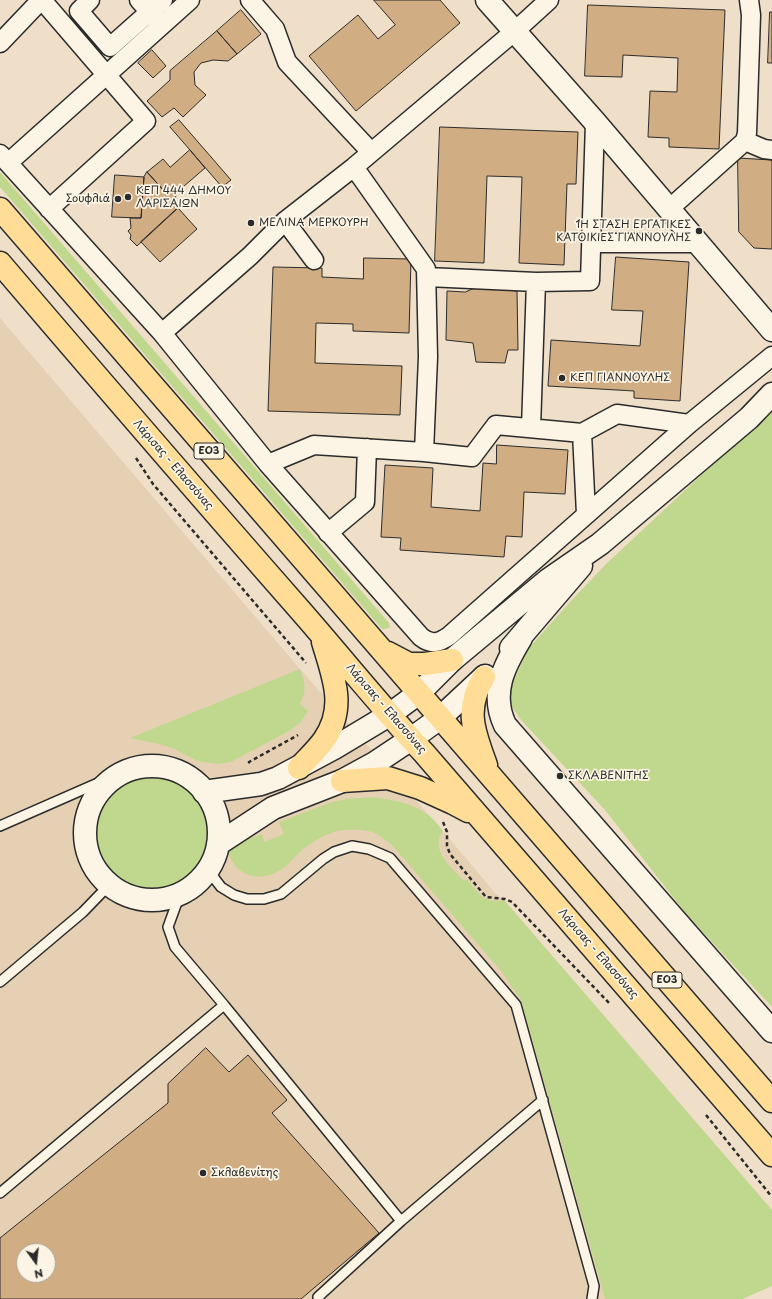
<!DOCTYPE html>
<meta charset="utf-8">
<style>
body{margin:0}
#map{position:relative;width:772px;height:1299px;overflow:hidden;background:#efdfc8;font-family:"Playpen Sans",sans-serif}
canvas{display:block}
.north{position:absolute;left:16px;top:1243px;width:40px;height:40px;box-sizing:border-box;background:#fcf5e5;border:1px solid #a8a49b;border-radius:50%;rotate:165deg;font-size:11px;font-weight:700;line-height:16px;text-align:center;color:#2b2b2b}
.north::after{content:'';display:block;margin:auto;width:14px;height:18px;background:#2b2b2b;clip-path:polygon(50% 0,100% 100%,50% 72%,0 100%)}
</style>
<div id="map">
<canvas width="772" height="1299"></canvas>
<div class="north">N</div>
</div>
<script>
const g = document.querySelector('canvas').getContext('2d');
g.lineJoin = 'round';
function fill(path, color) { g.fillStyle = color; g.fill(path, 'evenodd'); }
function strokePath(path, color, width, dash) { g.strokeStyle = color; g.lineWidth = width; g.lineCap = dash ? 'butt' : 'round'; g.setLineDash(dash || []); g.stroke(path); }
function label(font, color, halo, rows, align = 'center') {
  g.font = font + ' "Playpen Sans",sans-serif'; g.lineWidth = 3.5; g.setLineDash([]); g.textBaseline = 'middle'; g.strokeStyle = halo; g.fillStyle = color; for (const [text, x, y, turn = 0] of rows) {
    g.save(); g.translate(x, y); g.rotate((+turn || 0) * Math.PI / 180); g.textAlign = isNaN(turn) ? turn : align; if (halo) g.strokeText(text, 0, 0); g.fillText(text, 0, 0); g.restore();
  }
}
fill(new Path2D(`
 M0 318 300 669 443 831 495 893 504 900 772 1210V1286L742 1299H0ZM24 1251H48V1275H24Z`), '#e6d0b3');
fill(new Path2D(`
 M0 172 389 623 390 627 386 629H382L0 187Z
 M772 409V1007L687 915 605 810 521 720 508 701 511 687 528 649 570 602 606 564Z
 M300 669C305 683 307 691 300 704L308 711 300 723 289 731 231 762 218 764 197 761 172 748 159 744 130 738Z
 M93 833a57 57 0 1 1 114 0a57 57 0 1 1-114 0Z
 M374 797C393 800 413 803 428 815 434 819 438 825 443 831 442 833 439 837 439 840 436 856 454 870 464 881L467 879C479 894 482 903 504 900L772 1210V1286L742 1299H605L521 1000 501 971 391 844C385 840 379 835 373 832 369 831 365 831 361 830 338 827 319 836 302 850 295 856 290 864 282 869 259 885 230 875 228 846L262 834 264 842 284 834 279 822 332 802 346 799Z`), '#c0d88e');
const building = new Path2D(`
 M374 0H440L460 23 356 111 309 56 358 15 378 39 395 25Z
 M588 5 725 10 719 149 669 147V138L648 137 650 91 677 92 678 58 623 55 622 77 585 76Z
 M241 10 261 34 237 54 217 31Z
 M770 12H772V63H768Z
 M217 31 237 54 228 61 213 60 201 63 194 72 195 85 206 95 183 117 174 108 162 117 147 101 170 80V71Z
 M152 50 166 66 153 78 138 63Z
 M179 120 231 180 222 187 170 127Z
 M440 127 578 132 576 184H567L564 265 519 263 522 177 487 176 484 263 435 261Z
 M190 150 205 168 176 193 165 192 147 172 163 159 170 167Z
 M738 158 772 160V249L754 248 739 232Z
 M147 172 165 192 176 193 175 203 178 208 137 246 130 239 131 235 128 231 131 228 130 218H141L144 177Z
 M115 175 144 177 141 218 112 217Z
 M178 208 197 229 160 262 141 242Z
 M616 257 689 262 680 401 634 398V391L548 386 551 340 640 346 643 311 612 310Z
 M364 258 411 259 409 333 353 331V324L316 323 315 363 402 366 400 415 268 411 273 267 322 268V277L363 279Z
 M477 287 517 291 518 350H508L505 363 476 362 473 343 446 340 447 291 465 292Z
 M497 445 568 450 565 494 524 492 522 537 506 536 504 557 400 550 401 538 381 537 385 465 433 468 431 507 480 511 483 463 496 464Z
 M206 1048 229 1072 248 1055 287 1100 272 1113 379 1233 301 1299H0V1238L168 1103V1084ZM24 1251H48V1275H24Z`);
fill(building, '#d1ad83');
strokePath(building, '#2b2b2b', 1);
const lane = new Path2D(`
 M0 826 123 772
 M208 870 221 887 234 895 247 899H264L281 894 323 859 334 852 352 846 369 849 390 858 516 1005 594 1286 592 1299
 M0 982 83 912 109 885
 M224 1005 401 1221
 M0 1193 224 1005 175 947 168 927 180 894
 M319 1299 318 1297 401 1221 543 1100`);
const street = new Path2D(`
 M42 0 146 121 49 209
 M90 0 79 11 110 47 163 0
 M139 0 157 20
 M250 0 275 29 287 62 371 152
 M0 43 41 0
 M745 141 764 149 772 150
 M0 154 162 333 268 464 421 637C431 645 439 643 449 636L689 424 772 356
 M8 163 190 0
 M354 167 426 269 428 357 424 452 472 457 496 425 582 433 617 414 689 424
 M669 209 745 141 747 133 751 15 749 0
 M285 221 314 260
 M592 243H699
 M427 277 536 282
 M162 333 250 256 285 221 354 167 515 31 549 0
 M531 428 536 282 590 281 595 122
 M582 433 586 514
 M268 464 314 445 424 452
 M328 533 365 502 367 448`);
const secondary = new Path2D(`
 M487 0 595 122 772 330
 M521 638C504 666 490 693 505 725L772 1031
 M511 648 581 566
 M85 833a67 67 0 1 1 134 0a67 67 0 1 1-134 0Z
 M204 792 261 784 278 778 334 748 389 715 419 693 452 660 548 580 600 544 749 418 772 394
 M218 844 273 808 342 781 375 763 411 739 440 718 485 676`);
const highway = new Path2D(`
 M0 209 772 1101
 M0 263C99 379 199 495 300 610 342 658 381 707 424 753L772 1155
 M388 653 409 664H425L452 660
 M484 677C464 709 474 732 486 765
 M299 768C307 759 317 750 324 740 347 707 333 676 323 642
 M342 781 388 778 420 788 453 803 468 811`);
strokePath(lane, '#2b2b2b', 12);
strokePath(street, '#2b2b2b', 21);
strokePath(secondary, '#2b2b2b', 25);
strokePath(highway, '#2b2b2b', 25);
strokePath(new Path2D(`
 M136 458 153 484 306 663
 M250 763 249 762 298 735
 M443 822 447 832V846L450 854 486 897 505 899 512 902 610 1004
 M706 1115 772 1197`), '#2b2b2b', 2.5, [4, 3]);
strokePath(lane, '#fcf5e5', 9);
strokePath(street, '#fcf5e5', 18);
strokePath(secondary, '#fcf5e5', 22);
strokePath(highway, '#ffdd96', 22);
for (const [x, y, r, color] of [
 [128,197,4,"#2b2b2b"],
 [118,199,4,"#2b2b2b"],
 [251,223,4,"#2b2b2b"],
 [699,231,4,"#2b2b2b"],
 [562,378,4,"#2b2b2b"],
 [560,776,4,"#2b2b2b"],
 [203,1173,4,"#2b2b2b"]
]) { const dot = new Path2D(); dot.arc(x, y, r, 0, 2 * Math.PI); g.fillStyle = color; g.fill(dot); strokePath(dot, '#fcf5e5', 1.5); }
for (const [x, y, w] of [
 [209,451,30],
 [667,980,30]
]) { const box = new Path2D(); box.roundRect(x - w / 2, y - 8, w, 16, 3); g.fillStyle = '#fcf5e5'; g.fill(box); strokePath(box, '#2b2b2b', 1); }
label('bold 10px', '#2b2b2b', null, [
 ["ΕΟ3",209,451],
 ["ΕΟ3",667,980]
]);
label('11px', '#2b2b2b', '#fcf5e5', [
 ["ΚΕΠ 444 ΔΗΜΟΥ",136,191],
 ["ΛΑΡΙΣΑΙΩΝ",136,204],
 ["Σουφλιά",110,199,"right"],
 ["ΜΕΛΙΝΑ ΜΕΡΚΟΥΡΗ",259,223],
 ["1Η ΣΤΑΣΗ ΕΡΓΑΤΙΚΕΣ",691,225,"right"],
 ["ΚΑΤΟΙΚΙΕΣ ΓΙΑΝΝΟΥΛΗΣ",691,238,"right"],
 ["ΚΕΠ ΓΙΑΝΝΟΥΛΗΣ",570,378],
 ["ΣΚΛΑΒΕΝΙΤΗΣ",568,776],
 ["Σκλαβενίτης",211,1173]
], 'left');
label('11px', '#2b2b2b', '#fcf5e5', [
 ["Λάρισας - Ελασσόνας",173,465,49],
 ["Λάρισας - Ελασσόνας",386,709,49],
 ["Λάρισας - Ελασσόνας",598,954,49]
]);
</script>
